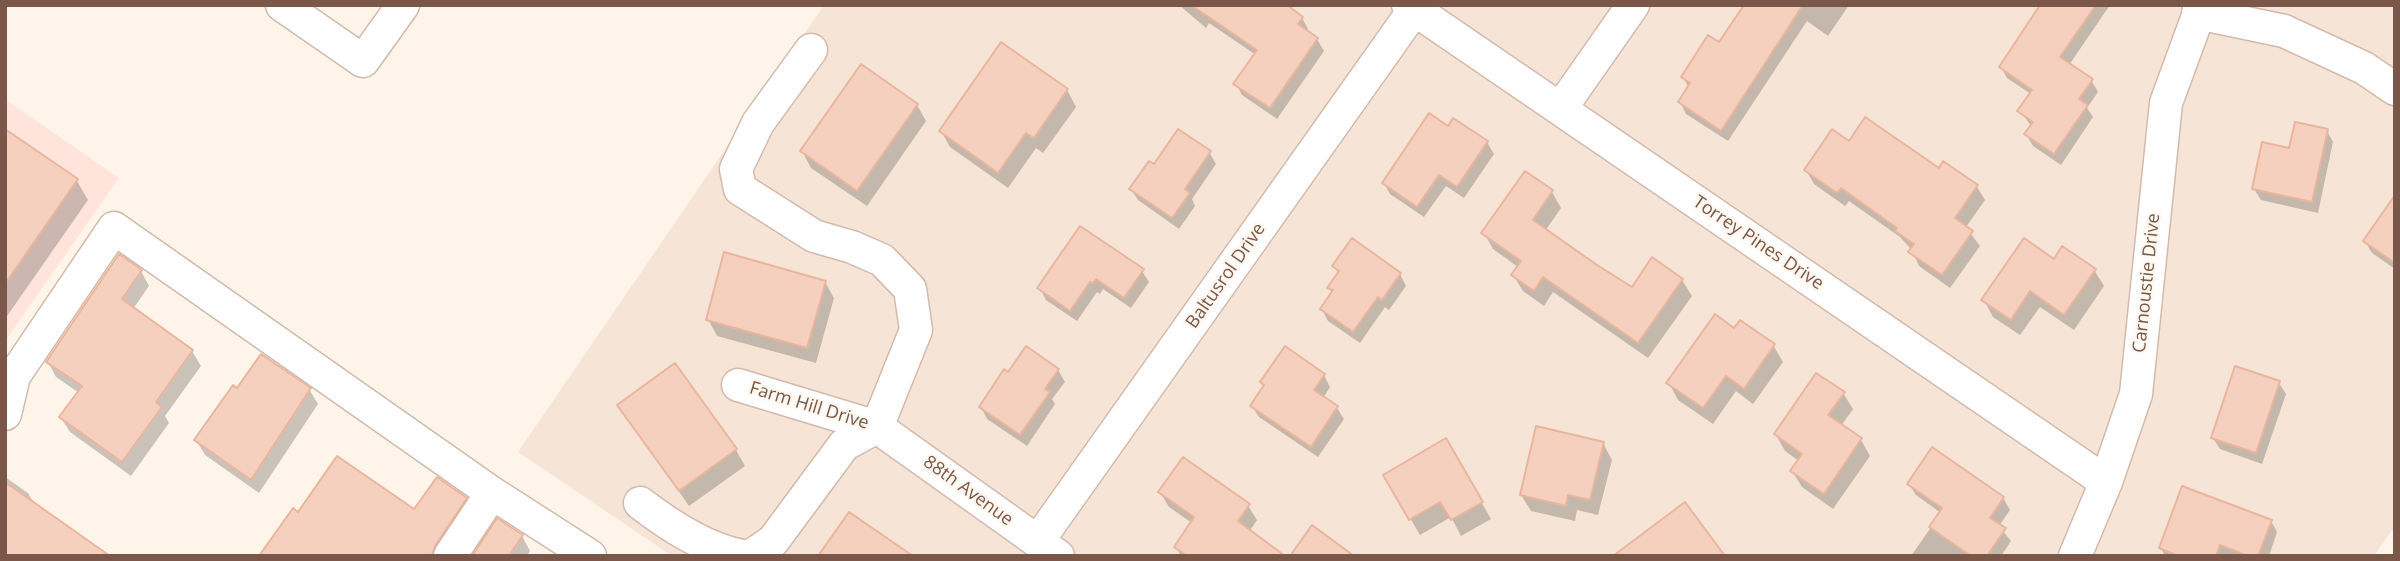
<!DOCTYPE html>
<style>
body{margin:0}
#map{position:relative;width:2400px;height:561px;overflow:hidden;background:#fef4e9;font-family:"Open Sans",sans-serif}
canvas{display:block}
.frame{position:absolute;inset:0;border:7px solid #7b5749;pointer-events:none}
</style>
<div id="map">
<canvas width="2400" height="561"></canvas>
<div class="frame"></div>
</div>
<script>
const g = document.querySelector('canvas').getContext('2d');
g.lineJoin = 'round';
function fill(path, color) { g.fillStyle = color; g.fill(path, 'evenodd'); }
function strokePath(path, color, width, dash) { g.strokeStyle = color; g.lineWidth = width; g.lineCap = dash ? 'butt' : 'round'; g.setLineDash(dash || []); g.stroke(path); }
function label(font, color, halo, rows, align = 'center') {
  g.font = font + ' "Open Sans",sans-serif'; g.lineWidth = 5; g.setLineDash([]); g.textBaseline = 'middle'; g.strokeStyle = halo; g.fillStyle = color; for (const [text, x, y, turn = 0] of rows) {
    g.save(); g.translate(x, y); g.rotate((+turn || 0) * Math.PI / 180); g.textAlign = isNaN(turn) ? turn : align; if (halo) g.strokeText(text, 0, 0); g.fillText(text, 0, 0); g.restore();
  }
}
fill(new Path2D(`
 M824 5H2395V526L2374 556H672L518 452Z`), '#f6e5d6');
fill(new Path2D(`
 M5 99 119 178 5 341Z`), '#ffe4dc');
fill(new Path2D(`
 M1179 5H1283L1302 18 1308 29 1306 32 1317 39 1324 51 1277 119 1242 95 1236 84 1256 55 1209 23 1206 28Z
 M1746 5H1849L1828 36 1807 21 1728 141 1686 114 1680 102 1689 88 1683 77 1719 45Z
 M2043 5H2110L2069 65 2091 80 2098 92 2087 108 2093 117 2061 165 2033 146 2026 134 2032 127 2020 111 2031 94 2007 78 2001 67Z
 M1067 90 1076 107 1043 153 1036 148 1008 188 950 147 941 131Z
 M917 105 926 121 867 206 811 168 802 151Z
 M1454 120 1487 142 1494 154 1464 198 1446 186 1424 217 1390 194 1384 183 1448 129Z
 M6 131 77 181 88 200 5 319Z
 M2327 131 2333 142 2318 213 2261 200 2254 189 2290 150Z
 M1850 143 1939 171 1977 187 1985 200 1966 227 1980 246 1950 288 1919 266 1912 250 1900 237 1849 201 1845 206 1814 184 1806 170Z
 M1209 152 1216 164 1192 199 1195 206 1179 229 1138 200 1131 189 1154 167Z
 M1552 192 1561 208 1545 231 1632 289 1682 280 1692 296 1648 358 1553 292 1544 306 1523 291 1513 275 1518 267 1493 249 1484 233Z
 M2395 198V269L2372 253 2365 241Z
 M2054 261 2094 270 2104 286 2074 330 2040 307 2020 335 1993 317 1984 300Z
 M1334 266 1400 274 1406 286 1389 310 1385 307 1360 343 1328 321 1322 309 1333 294 1329 288 1339 274Z
 M141 271 149 286 133 309 192 351 201 366 165 416 169 423 131 476 70 432 61 418 79 393 56 377 48 362Z
 M1142 271 1149 282 1131 308 1103 289 1100 294 1097 292 1077 321 1046 300 1040 288Z
 M825 282 834 298 816 363 717 336 708 319Z
 M1734 330 1773 345 1783 362 1753 404 1736 391 1713 424 1678 400 1669 383Z
 M1058 370 1065 382 1052 399 1055 404 1027 446 987 419 981 407 1009 374Z
 M1324 375 1330 387 1323 398 1337 408 1344 419 1318 457 1259 417 1252 406Z
 M2279 383 2286 394 2262 464 2220 449 2213 438Z
 M309 389 318 404 259 493 205 455 196 440 237 390Z
 M1843 393 1853 409 1841 426 1861 440 1870 456 1833 509 1802 487 1792 471 1799 461 1785 451 1776 435Z
 M619 405 736 450 745 466 689 506Z
 M1446 441 1491 519 1461 536 1451 517 1420 535 1385 475Z
 M1603 443 1612 460 1598 515 1577 510 1575 521 1531 511 1521 495Z
 M5 477 28 493 35 505 5 556Z
 M1909 484 2003 498 2010 510 1999 526 2011 541 2001 556H1911L1941 513 1916 495Z
 M1160 492 1248 506 1257 520 1249 532 1282 556H1181L1176 547 1192 523 1169 507Z
 M465 499 474 514 446 556H261L298 514 414 512Z
 M2271 521 2277 532 2269 556H2165L2161 548Z
 M522 536 530 551 527 556H474Z`), '#0003');
const building = new Path2D(`
 M1191 5H1287L1303 17 1298 24 1318 38 1270 108 1233 84 1257 50Z
 M1744 5H1803L1721 131 1678 102 1690 83 1681 77 1708 35 1719 42Z
 M2040 5H2096L2060 57 2093 79 2079 99 2088 105 2054 154 2024 134 2033 122 2017 111 2032 90 1999 67Z
 M1001 42 1068 89 1034 138 1026 133 998 173 939 131Z
 M861 64 918 104 857 191 800 151Z
 M1429 113 1448 126 1453 118 1488 141 1457 187 1439 175 1417 207 1382 183Z
 M1865 117 1939 168 1943 161 1978 185 1955 218 1973 231 1942 275 1908 252 1914 244 1895 231 1897 228 1841 188 1837 193 1804 170 1832 129 1849 141Z
 M2295 122 2328 129 2312 202 2252 189 2262 142 2289 148Z
 M5 129 78 179 5 284Z
 M1178 129 1211 151 1185 189 1190 193 1172 218 1129 189 1149 161 1154 164Z
 M1525 171 1553 190 1533 220 1597 265 1632 287 1652 257 1683 279 1638 343 1543 277 1534 291 1511 275 1521 261 1481 233Z
 M2395 195V263L2363 241Z
 M1080 226 1144 269 1124 298 1096 279 1093 283 1090 282 1070 311 1037 288Z
 M1352 238 1401 273 1382 300 1378 297 1353 332 1320 309 1333 290 1327 288 1339 271 1332 266Z
 M2024 238 2054 259 2062 246 2096 269 2064 315 2030 291 2011 320 1981 300Z
 M724 252 826 281 807 348 706 320Z
 M119 254 142 270 122 299 193 350 156 402 162 407 122 462 59 417 82 386 46 362Z
 M1715 314 1734 328 1740 320 1775 344 1744 389 1726 376 1703 408 1666 383Z
 M1026 346 1059 369 1045 389 1050 392 1020 435 979 407 1004 369 1008 372Z
 M1285 346 1325 374 1314 390 1338 406 1311 447 1250 406 1264 385 1260 382Z
 M261 354 311 388 251 480 194 440 233 385 237 388Z
 M675 363 737 449 679 491 617 405Z
 M2235 366 2280 381 2256 453 2211 438Z
 M1816 373 1845 392 1828 415 1862 438 1824 494 1790 471 1802 454 1774 434Z
 M1536 426 1604 442 1590 500 1568 495 1566 506 1520 495Z
 M1446 438 1483 502 1451 520 1440 502 1409 520 1383 475Z
 M1932 447 2004 497 1990 518 2006 528 1987 556H1971L1929 527 1942 508 1907 484Z
 M337 456 414 509 437 477 467 498 435 546 432 556H259L293 508 298 512Z
 M1183 457 1250 504 1238 521 1285 556H1187L1174 547 1194 517 1158 492Z
 M5 482 110 556H5Z
 M2182 486 2272 520 2258 556H2248L2220 545 2216 556H2178L2159 548Z
 M1685 502 1725 556H1613Z
 M849 512 913 556H818Z
 M497 518 523 535 509 556H472Z
 M1312 525 1354 556H1290Z`);
fill(building, '#f6d0be');
strokePath(building, '#eab59d', 2);
const minor = new Path2D(`
 M282 5 363 61 403 5
 M1408 5 2106 482
 M2198 13 2284 31 2364 68 2395 89
 M1561 108 1633 5
 M738 385 877 427 916 330 910 289 882 260 852 247 814 236 740 189 736 169 758 123 811 50
 M5 414 14 376 114 228 492 493 450 556
 M492 493 590 556
 M640 503C670 526 705 549 742 556
 M1038 541 1414 10
 M751 556 773 541 844 445 877 427 1058 556
 M2075 556 2106 482 2136 394 2166 103 2202 5`);
strokePath(minor, '#d2baac', 35);
strokePath(minor, '#fff', 32);
label('18px', '#7b5749', '#fff8f1', [
 ["Torrey Pines Drive",1758,243,34],
 ["Baltusrol Drive",1226,276,-55],
 ["Carnoustie Drive",2147,283,-84],
 ["Farm Hill Drive",809,406,17],
 ["88th Avenue",968,491,36]
]);
</script>
